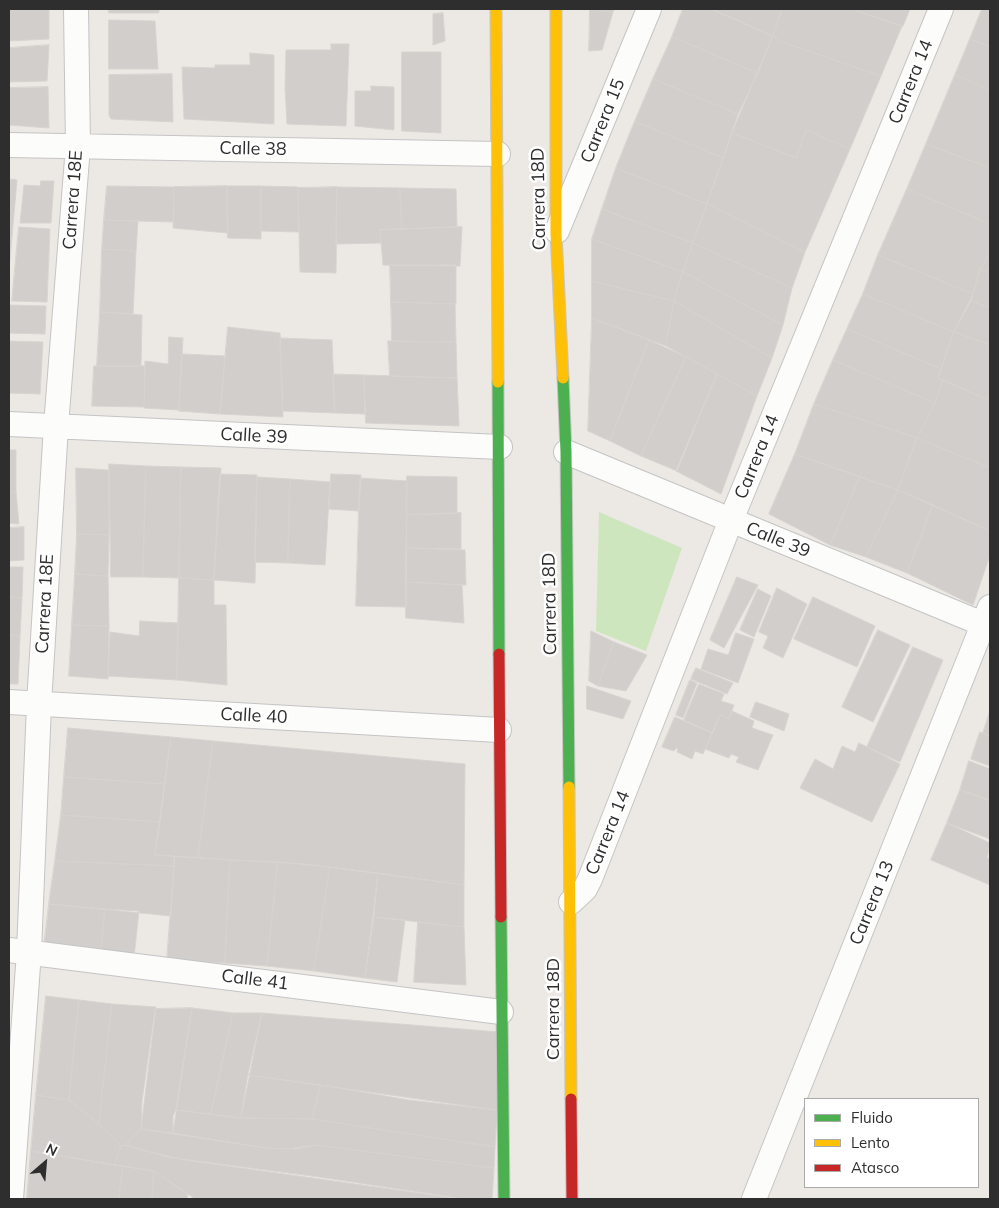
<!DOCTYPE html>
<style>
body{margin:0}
#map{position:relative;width:999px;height:1208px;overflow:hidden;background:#ece8e4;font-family:Mulish,sans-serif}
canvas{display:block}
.frame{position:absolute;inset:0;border:10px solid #2e2e2e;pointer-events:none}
.legend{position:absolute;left:804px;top:1098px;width:175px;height:90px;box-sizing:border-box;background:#fff;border:1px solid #ababab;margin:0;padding:6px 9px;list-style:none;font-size:15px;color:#2e2e2e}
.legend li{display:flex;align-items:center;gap:10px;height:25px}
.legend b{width:25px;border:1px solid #ababab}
.north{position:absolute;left:20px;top:1138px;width:50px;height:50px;-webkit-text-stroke:4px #fff;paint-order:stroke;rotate:27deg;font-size:14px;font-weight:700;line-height:20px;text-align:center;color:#2e2e2e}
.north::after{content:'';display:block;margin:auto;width:18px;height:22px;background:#2e2e2e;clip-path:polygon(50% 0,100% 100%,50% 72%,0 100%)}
</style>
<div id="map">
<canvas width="999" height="1208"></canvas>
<div class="frame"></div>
<ul class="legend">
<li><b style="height:6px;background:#4caf50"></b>Fluido</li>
<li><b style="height:6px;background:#ffc107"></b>Lento</li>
<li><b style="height:6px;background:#c62828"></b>Atasco</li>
</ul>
<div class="north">N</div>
</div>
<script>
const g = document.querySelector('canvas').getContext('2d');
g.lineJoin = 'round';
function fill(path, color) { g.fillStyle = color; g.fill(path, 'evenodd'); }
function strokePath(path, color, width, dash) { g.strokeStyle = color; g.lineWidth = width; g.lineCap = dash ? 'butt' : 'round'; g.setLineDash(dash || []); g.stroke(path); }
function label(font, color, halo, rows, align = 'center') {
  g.font = font + ' Mulish,sans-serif'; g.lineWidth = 5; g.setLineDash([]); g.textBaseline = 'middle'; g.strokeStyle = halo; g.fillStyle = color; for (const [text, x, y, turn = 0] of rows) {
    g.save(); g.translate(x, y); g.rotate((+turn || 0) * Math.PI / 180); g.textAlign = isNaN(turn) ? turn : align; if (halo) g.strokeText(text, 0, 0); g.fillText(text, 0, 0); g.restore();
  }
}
fill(new Path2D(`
 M599 512 682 548 646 651 596 631Z`), '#cee6be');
const building = new Path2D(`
 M9 9H49V39L9 41Z
 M109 9H159V13H109Z
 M590 9H614L613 12Z
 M590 9 613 12 602 50 589 51Z
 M683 9H712L773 36 758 73 672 37Z
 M711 9H782L773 36Z
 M782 9H852L902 26 881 76 779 41 773 36Z
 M852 9H910L903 26Z
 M982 9H990V47L970 39Z
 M443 13 445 41 433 45V14Z
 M109 20 155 21 158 69H109Z
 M773 36 779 41 881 76 850 149 806 130 796 158 732 133Z
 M672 37 758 73 738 114 653 79Z
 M970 39 990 47V90L955 75Z
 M331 44H349L346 126 287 124 285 88 286 50H331Z
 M49 45 47 81 9 82V48Z
 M402 52H441V133L402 131Z
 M250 53 274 55V124L184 119 182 67 215 68V65H250Z
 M172 74 173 122 111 119 109 115V75Z
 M955 75 990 90V168L926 144Z
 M653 79 738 114 723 158 635 121Z
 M371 86 394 87V130L355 126V91H371Z
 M48 87 49 128 9 125V88Z
 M635 121 723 158 707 204 616 168Z
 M806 130 850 149 805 252 707 204 732 133 796 158Z
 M926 144 990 168V224L907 189Z
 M616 168 707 204 693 243 602 209Z
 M9 179 17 180 9 270Z
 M41 181H54L51 223H20L24 185 40 186Z
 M107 186 174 187 173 222 104 220Z
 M227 186H261V239L228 238Z
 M227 186 228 233 173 228 174 187Z
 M261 186 298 187 299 232 261 231Z
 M337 187 400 188 402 229 380 230 381 243 336 244Z
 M337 187 336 273 300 272 298 188Z
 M400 188 456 189 457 227 402 229Z
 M907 189 990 224V253L980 270 973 294 878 255Z
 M707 204 805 252 792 288 693 243Z
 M602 209 693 243 683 272 592 239Z
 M104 220 138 221 136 251 102 249Z
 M19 227 50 229 47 302 12 301Z
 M462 227 460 266 383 265 380 230Z
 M592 239 683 272 674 301 592 281Z
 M693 243 792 288 783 325 683 272Z
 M102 249 136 251 133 314 100 312Z
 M990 253V273L980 270Z
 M878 255 973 294 954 332 863 294Z
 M390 265H456V304L391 302Z
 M980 270 990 273V308L971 301Z
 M683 272 783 325 772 358 674 301Z
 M592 281 674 301 666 346 592 318Z
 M863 294 954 332 941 369 847 329Z
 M674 301 772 358 757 396 666 346Z
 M971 301 990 308V345L954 332Z
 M391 302 455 304 456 342 392 341Z
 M9 305 46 306 45 334 9 333Z
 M100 312 142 315 141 366H97Z
 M592 318 649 340 610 441 588 431Z
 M228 327 280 333 283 417 220 414Z
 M847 329 941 369 938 378 943 380 935 403 833 360Z
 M954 332 990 345V393L988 400 938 378Z
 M169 337 183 338 179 410 144 408 145 361 168 364Z
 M280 338 332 340 335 413 283 411Z
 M649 340 686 357 641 456 610 441Z
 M9 341 43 342 40 394 9 393Z
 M388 341 456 342 457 378 390 376Z
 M182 354 225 356 220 414 179 411Z
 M686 357 717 374 677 471 641 456Z
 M833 360 935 403 917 438 814 404Z
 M94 366H145L144 407 92 406Z
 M333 374 364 375 365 414 335 413Z
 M717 374 757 396 721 494 676 471Z
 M364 375 457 378 459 426 366 423Z
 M943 380 988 400 990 393V468L917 438 935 403Z
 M814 404 917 438 898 490 795 454Z
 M917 438 990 468V531L898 490Z
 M9 450H16V492L9 491Z
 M795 454 860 477 830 545 769 514Z
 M109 464 146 466 143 577H111Z
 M146 466 181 467 179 578 143 577Z
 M181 467 221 468 214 580 179 578Z
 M76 468 109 470V535L77 534Z
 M220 474 257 475 255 583 214 580Z
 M331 474 361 475 359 511 329 509Z
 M407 476 457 477V513L407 515Z
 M257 477 290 479 288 563 255 562Z
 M860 477 898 490 866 557 830 545Z
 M360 478 407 481 406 607 356 606Z
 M290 479 330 482 325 565 288 563Z
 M898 490 933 505 907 573 866 557Z
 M9 491 16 492 19 524 9 523Z
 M933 505 990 531V555L973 605 907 573Z
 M461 513V549L406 548 407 515Z
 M24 527V560L9 561V528Z
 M77 534 109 535 108 576 75 574Z
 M406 548 465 550 466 585 406 582Z
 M9 567H23L22 598 9 597Z
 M75 574 108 576 109 626 72 625Z
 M737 577 758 585 724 648 710 640Z
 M179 578 214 580V605H226L227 685 177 680Z
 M406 582 462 585 464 623 406 618Z
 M777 588 807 604 783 658 763 648 768 636 759 632Z
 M758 589 771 596 754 637 740 630Z
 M9 597 22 598 20 636 9 635Z
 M813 597 875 626 857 667 794 639Z
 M140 621 178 623 177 680 108 676 110 632 139 636Z
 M72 625 109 626 108 679 69 676Z
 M878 630 910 645 873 722 842 707Z
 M591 631 614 642 598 686 589 681Z
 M736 633 754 639 738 683 701 669 708 649 728 655Z
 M9 635 20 636 18 684H9Z
 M614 642 647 655 626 691 598 686Z
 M913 647 943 660 900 762 867 747Z
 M696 668 733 683 727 694 691 679Z
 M690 680 697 683 683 718 676 715Z
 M699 684 724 694 721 701 734 705 729 719 720 715 713 733 684 720Z
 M587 686 631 701 623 719 587 709Z
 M756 702 789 714 784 731 750 717Z
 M732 711 754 721 752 728 773 735 758 770 736 762 739 757 731 754 729 758 705 749 720 715 729 719Z
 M990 711V736L983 733Z
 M675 717 712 733 703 754 695 751 692 759 677 752 678 749 676 748 674 751 662 747Z
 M68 728 171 737 165 784 64 777Z
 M980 732 990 736V766L971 759Z
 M171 737 213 741 198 858 155 855Z
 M213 741 465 764 464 885 305 864 198 858Z
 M859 743 900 764 872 822 800 788 815 759 833 769 842 746 855 752Z
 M969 761 990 769V800L960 790Z
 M64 777 165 784 160 822 61 815Z
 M960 790 990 801V839L947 823Z
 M61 815 160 822 155 855 174 856V866L55 861Z
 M947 823 990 843 987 858 990 859V885L931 860Z
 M175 856 230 860 225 963 167 960Z
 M230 860 278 862 267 966 225 963Z
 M55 861 174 866 171 916 49 904Z
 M278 862 330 867 314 971 267 966Z
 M330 867 378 873 365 978 314 971Z
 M378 873 464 885V927L374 917Z
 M49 904 105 909 101 953 44 947Z
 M105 909 139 911 134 957 101 953Z
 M374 917 405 920 397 982 365 978Z
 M418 922 464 927 466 985 414 982Z
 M46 996 79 1000 69 1100 36 1095Z
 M79 1000 112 1004 99 1124 69 1100Z
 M112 1004 156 1007 141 1129 126 1145 121 1146 99 1124Z
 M192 1008 233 1013 211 1114 176 1110Z
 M192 1008 173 1133 141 1129 142 1101 155 1009Z
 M233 1013H262L241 1118 211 1114Z
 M262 1013 499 1032 497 1110 248 1075Z
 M248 1075 321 1085 312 1119 241 1118Z
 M321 1085 409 1100 497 1110 495 1147 312 1119Z
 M36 1095 69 1100 99 1124 121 1146 114 1165 31 1151Z
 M176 1110 241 1118 312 1119 495 1147 494 1168 315 1145 289 1149 266 1148 173 1133V1116Z
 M141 1129 266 1148 296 1149 315 1145 494 1168 492 1199H465L319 1177 167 1157 126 1145Z
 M126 1145 141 1150 185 1160 461 1199H195L154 1171 114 1165 121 1146Z
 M31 1151 123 1166 119 1199H27Z
 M123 1166 154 1171 152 1199H119Z
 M154 1171 188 1194 187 1199H152Z`);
fill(building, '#d1cecb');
strokePath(building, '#d7d4d0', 1);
const street = new Path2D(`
 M9 145 498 154
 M557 231 649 9
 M9 424 500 447
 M566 452 990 627
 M9 702 499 730
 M571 902 585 889 590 879 731 520 941 9
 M9 950 501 1012
 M11 1199 29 952 39 704 56 426 78 146 76 9
 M754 1199 990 607`);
const fast = new Path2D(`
 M563 378 566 452 569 787
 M498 382 499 654
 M501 917 504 1199`);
const slow = new Path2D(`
 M496 9 498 382
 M556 9V233L563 378
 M569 787 571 1099`);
const jam = new Path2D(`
 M499 654 501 917
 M571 1099 572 1199`);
strokePath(street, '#c5c4c5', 26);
strokePath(fast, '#c6c5c4', 13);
strokePath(slow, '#c6c5c4', 13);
strokePath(jam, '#c6c5c4', 13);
strokePath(street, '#fcfcfb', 24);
strokePath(fast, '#4caf50', 11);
strokePath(slow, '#ffc107', 11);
strokePath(jam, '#c62828', 11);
label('18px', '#2e2e2e', '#fff', [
 ["Carrera 14",911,82,-68],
 ["Carrera 15",603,121,-68],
 ["Calle 38",253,149,1],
 ["Carrera 18D",539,199,-91],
 ["Carrera 18E",73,200,-86],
 ["Calle 39",254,436,3],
 ["Carrera 14",757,457,-68],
 ["Calle 39",778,540,22],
 ["Carrera 18E",45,604,-87],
 ["Carrera 18D",550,604,-91],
 ["Calle 40",254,716,3],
 ["Carrera 14",608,833,-68],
 ["Carrera 13",872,903,-68],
 ["Calle 41",255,980,7],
 ["Carrera 18D",554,1009,-90]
]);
</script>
